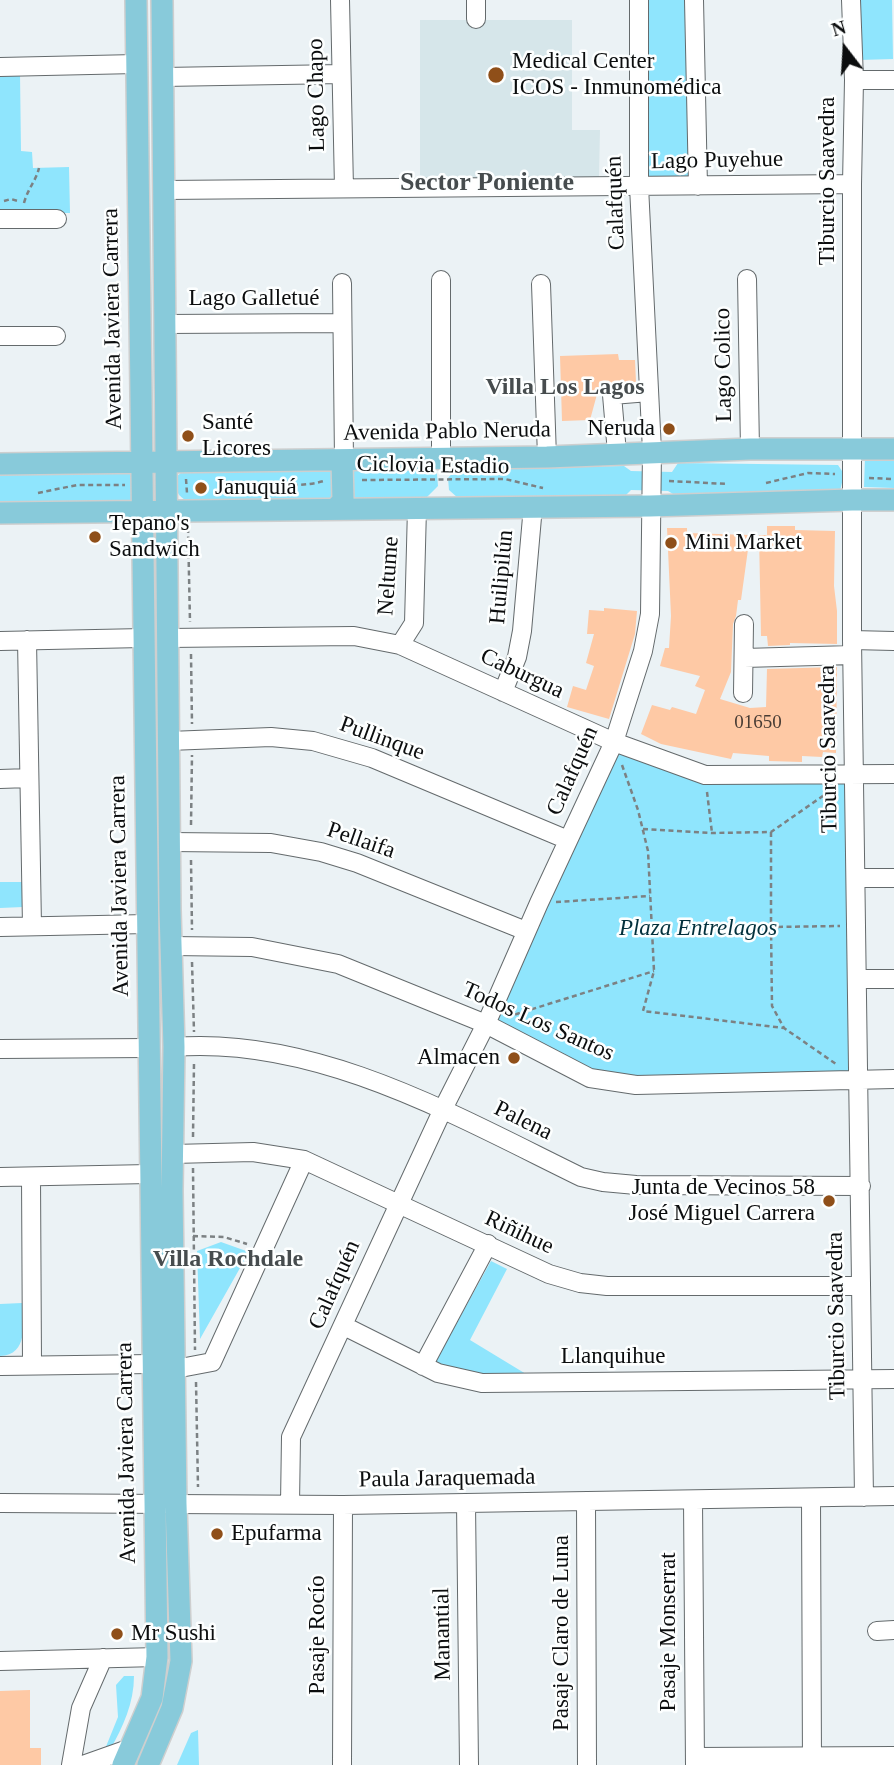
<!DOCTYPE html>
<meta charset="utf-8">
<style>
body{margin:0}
#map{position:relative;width:894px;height:1765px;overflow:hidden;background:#ebf2f5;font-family:"Times New Roman",serif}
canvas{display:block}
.north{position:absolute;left:810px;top:14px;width:70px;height:70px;-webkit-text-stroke:5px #fdffff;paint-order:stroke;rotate:343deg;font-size:19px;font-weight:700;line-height:28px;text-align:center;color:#0b0d0e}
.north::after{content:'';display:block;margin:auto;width:24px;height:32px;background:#0b0d0e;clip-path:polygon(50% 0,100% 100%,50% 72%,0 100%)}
</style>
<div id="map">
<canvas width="894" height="1765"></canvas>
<div class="north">N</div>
</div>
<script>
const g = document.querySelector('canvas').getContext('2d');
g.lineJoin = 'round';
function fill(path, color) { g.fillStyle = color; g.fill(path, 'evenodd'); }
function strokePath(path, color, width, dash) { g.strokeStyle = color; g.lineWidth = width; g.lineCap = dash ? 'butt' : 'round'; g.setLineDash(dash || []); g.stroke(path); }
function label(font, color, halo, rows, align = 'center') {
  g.font = font + ' "Times New Roman",serif'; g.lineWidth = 5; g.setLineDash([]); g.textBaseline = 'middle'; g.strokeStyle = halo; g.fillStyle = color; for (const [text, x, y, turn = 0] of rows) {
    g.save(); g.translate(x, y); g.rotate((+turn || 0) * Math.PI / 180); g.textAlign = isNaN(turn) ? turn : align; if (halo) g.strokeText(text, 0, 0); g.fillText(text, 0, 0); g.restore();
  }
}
fill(new Path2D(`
 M420 20H572V130H600L599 178 420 179Z`), '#d6e6ea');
fill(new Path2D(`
 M645 0H691L694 179H648Z
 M858 0H892L893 59 859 60Z
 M0 74H20L21 151 32 152 33 168 69 167 70 213H0Z
 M865 456H894V488L864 487Z
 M678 463 838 465 844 474 840 491 680 498 668 491 631 490 624 497 458 498 449 490 448 478 456 469 624 466 631 471 672 472Z
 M432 469 437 474 438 486 424 500 190 502C176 496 176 491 176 477L182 472Z
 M133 470 134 505H0V471Z
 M618 752 703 783 846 782 851 1072 622 1078 591 1071 496 1021 546 906Z
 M0 882H22L23 907 0 908Z
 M221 1242 249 1252 200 1339 197 1251Z
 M491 1261 507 1269 470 1340 526 1374 459 1377 434 1364Z
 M22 1303C23 1323 29 1355 0 1356V1304Z
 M124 1676H134C134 1703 123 1727 110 1750L105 1749 118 1717 116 1685Z
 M198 1730 199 1765H177L191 1733Z`), '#8fe5fd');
fill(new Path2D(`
 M618 354 619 360H635L636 382 599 387 590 420 562 421 560 356Z
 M767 526H795V530L835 531 834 586 837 611V644L790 643V645L768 646 767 636H761L759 535H767Z
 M667 528H687V533L750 535 741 600H738L736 616 733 624 731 672 720 699 750 708 766 707 767 669 837 667 836 753 823 752 822 757 802 756V762L769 761V756L733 753 731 759 661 744 641 734 652 705 670 710 672 707 696 714 705 690 695 686 700 676 660 666 665 648H669L671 616Z
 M604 608 637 611 635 634 609 719 567 707 573 686 586 690 594 666 586 663 594 634H587L589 610 604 611Z
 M30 1690V1748H41V1765H0V1691Z`), '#fec9a5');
const minor = new Path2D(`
 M340 0 344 188
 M476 0V19
 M694 0 698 186
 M851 0 854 80 852 184V640L864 1497
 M0 67 136 64
 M163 77 341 74
 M854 80H894
 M164 190 852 184
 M0 219H57
 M747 279 750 449
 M342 283 344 460
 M541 284 547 457
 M165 324 342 323
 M0 336H56
 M617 453 612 395 649 392
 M441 458V280
 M168 638 354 636 400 645 614 742 705 775 894 774
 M27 640 32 926
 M852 640 894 641
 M0 641 143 638
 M400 645 414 623 417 508
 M744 658 852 655
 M503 692 517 657 522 631 533 506
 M743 693 744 624
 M169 741 271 737 313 741 372 758 568 840
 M0 779 29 778
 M170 842 271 843 321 852 357 863 526 931
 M856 878H894
 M0 927 147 924
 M171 946 252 947 338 964 486 1024 590 1078 636 1085 894 1079
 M857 979H894
 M174 1047C317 1036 456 1116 581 1177L603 1182 636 1185 861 1186
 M0 1049 148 1048
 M173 1154 253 1152 304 1160 549 1274 580 1283 607 1286H860
 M0 1177 149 1174
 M31 1177 32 1364
 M344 1326 438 1373 482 1383 894 1379
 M0 1366 152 1364
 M423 1366 488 1244
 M175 1369 212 1362 304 1160
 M811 1498 812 1765
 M693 1500 695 1765
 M586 1501 587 1765
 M0 1503 343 1505 894 1496
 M466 1503 469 1765
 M290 1504 291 1437 443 1109 486 1024 539 903 614 742 643 651 650 614 652 451 639 186V0
 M877 1631 894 1630
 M0 1661 157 1657
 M695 1757 894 1756
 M71 1765 81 1708 103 1658
 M83 1765 131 1748
 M342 1765 343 1505`);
const major = new Path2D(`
 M0 464 547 457 750 449H894
 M335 509 343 501 342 460
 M0 513 650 506 852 500H894
 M123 1765 152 1698 157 1657 136 0
 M148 1765 172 1708 181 1661 176 1504 172 1191 174 1047 170 910 162 0`);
strokePath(minor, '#646a6c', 20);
strokePath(major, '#cecfcf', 24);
strokePath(new Path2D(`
 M4 201 11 199 18 201
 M24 203C28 188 36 181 39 168
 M869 478 894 479
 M186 479 187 493
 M362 480 505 479 543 488
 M669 481 728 484
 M766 483 808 473 835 474
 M217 492C250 478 289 491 324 481
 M38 493 77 485H125
 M188 528 190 622
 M191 654 192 724
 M622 765 638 810 648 851 654 971 643 1011 784 1028
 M707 792 712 833
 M191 825 192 755
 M643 829 712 833 771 832 830 791
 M771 832V927L840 926
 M191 860 192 930
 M556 902 650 896
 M771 927 772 1006 784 1028 836 1064
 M192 962 194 1032
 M507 1017 654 971
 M193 1137 194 1063
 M193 1168 195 1350
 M193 1236 224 1237 247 1244
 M196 1382 198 1487`), '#7c8183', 2.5, [5, 3.5]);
strokePath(minor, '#fff', 18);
strokePath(major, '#88cada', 21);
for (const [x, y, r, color] of [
 [496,75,9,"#8f4f19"],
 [669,429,7,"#8f4f19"],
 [188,436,7,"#8f4f19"],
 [201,488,7,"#8f4f19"],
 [95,537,7,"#8f4f19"],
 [671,543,7,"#8f4f19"],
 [514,1058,7,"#8f4f19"],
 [829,1201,7,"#8f4f19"],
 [217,1534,7,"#8f4f19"],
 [117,1634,7,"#8f4f19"]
]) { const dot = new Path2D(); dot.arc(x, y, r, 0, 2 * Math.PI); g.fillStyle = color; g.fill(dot); strokePath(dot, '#fdffff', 2.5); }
label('19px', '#483c34', null, [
 ["01650",758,723]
]);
label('23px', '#0b0d0e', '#fdffff', [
 ["Medical Center",512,62],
 ["ICOS - Inmunomédica",512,88],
 ["Santé",202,423],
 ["Licores",202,449],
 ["Neruda",655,429,"right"],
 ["Januquiá",215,488],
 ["Tepano's",109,524],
 ["Sandwich",109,550],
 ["Mini Market",685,543],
 ["Almacen",500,1058,"right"],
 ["Junta de Vecinos 58",815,1188,"right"],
 ["José Miguel Carrera",815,1214,"right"],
 ["Epufarma",231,1534],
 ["Mr Sushi",131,1634]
], 'left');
label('23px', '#0b0d0e', '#fdffff', [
 ["Lago Chapo",317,95,-91],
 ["Lago Puyehue",717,161,-1],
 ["Tiburcio Saavedra",828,181,-90],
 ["Calafquén",616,203,-92],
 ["Lago Galletué",254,299],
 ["Avenida Javiera Carrera",113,319,-91],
 ["Lago Colico",724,365,-91],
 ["Avenida Pablo Neruda",447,432,-1],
 ["Ciclovia Estadio",433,466,1],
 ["Neltume",389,576,-86],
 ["Huilipilún",502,577,-85],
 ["Caburgua",522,674,25],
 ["Pullinque",382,739,20],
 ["Tiburcio Saavedra",829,749,-91],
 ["Calafquén",573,771,-66],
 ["Pellaifa",361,841,19],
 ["Avenida Javiera Carrera",120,886,-91],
 ["Todos Los Santos",538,1022,24],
 ["Palena",523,1121,26],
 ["Riñihue",519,1233,25],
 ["Calafquén",335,1285,-66],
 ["Tiburcio Saavedra",837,1316,-91],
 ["Llanquihue",613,1357],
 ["Avenida Javiera Carrera",127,1453,-91],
 ["Paula Jaraquemada",447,1479,-1],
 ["Pasaje Monserrat",669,1632,-90],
 ["Pasaje Claro de Luna",562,1633,-90],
 ["Manantial",443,1634,-91],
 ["Pasaje Rocío",318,1635,-90]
]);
label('italic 23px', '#02303c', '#fdffff', [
 ["Plaza Entrelagos",698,929]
]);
label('bold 24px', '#464c4e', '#fdffff', [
 ["Villa Los Lagos",565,388],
 ["Villa Rochdale",228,1260]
]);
label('bold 26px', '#464c4e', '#fdffff', [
 ["Sector Poniente",487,183]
]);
</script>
